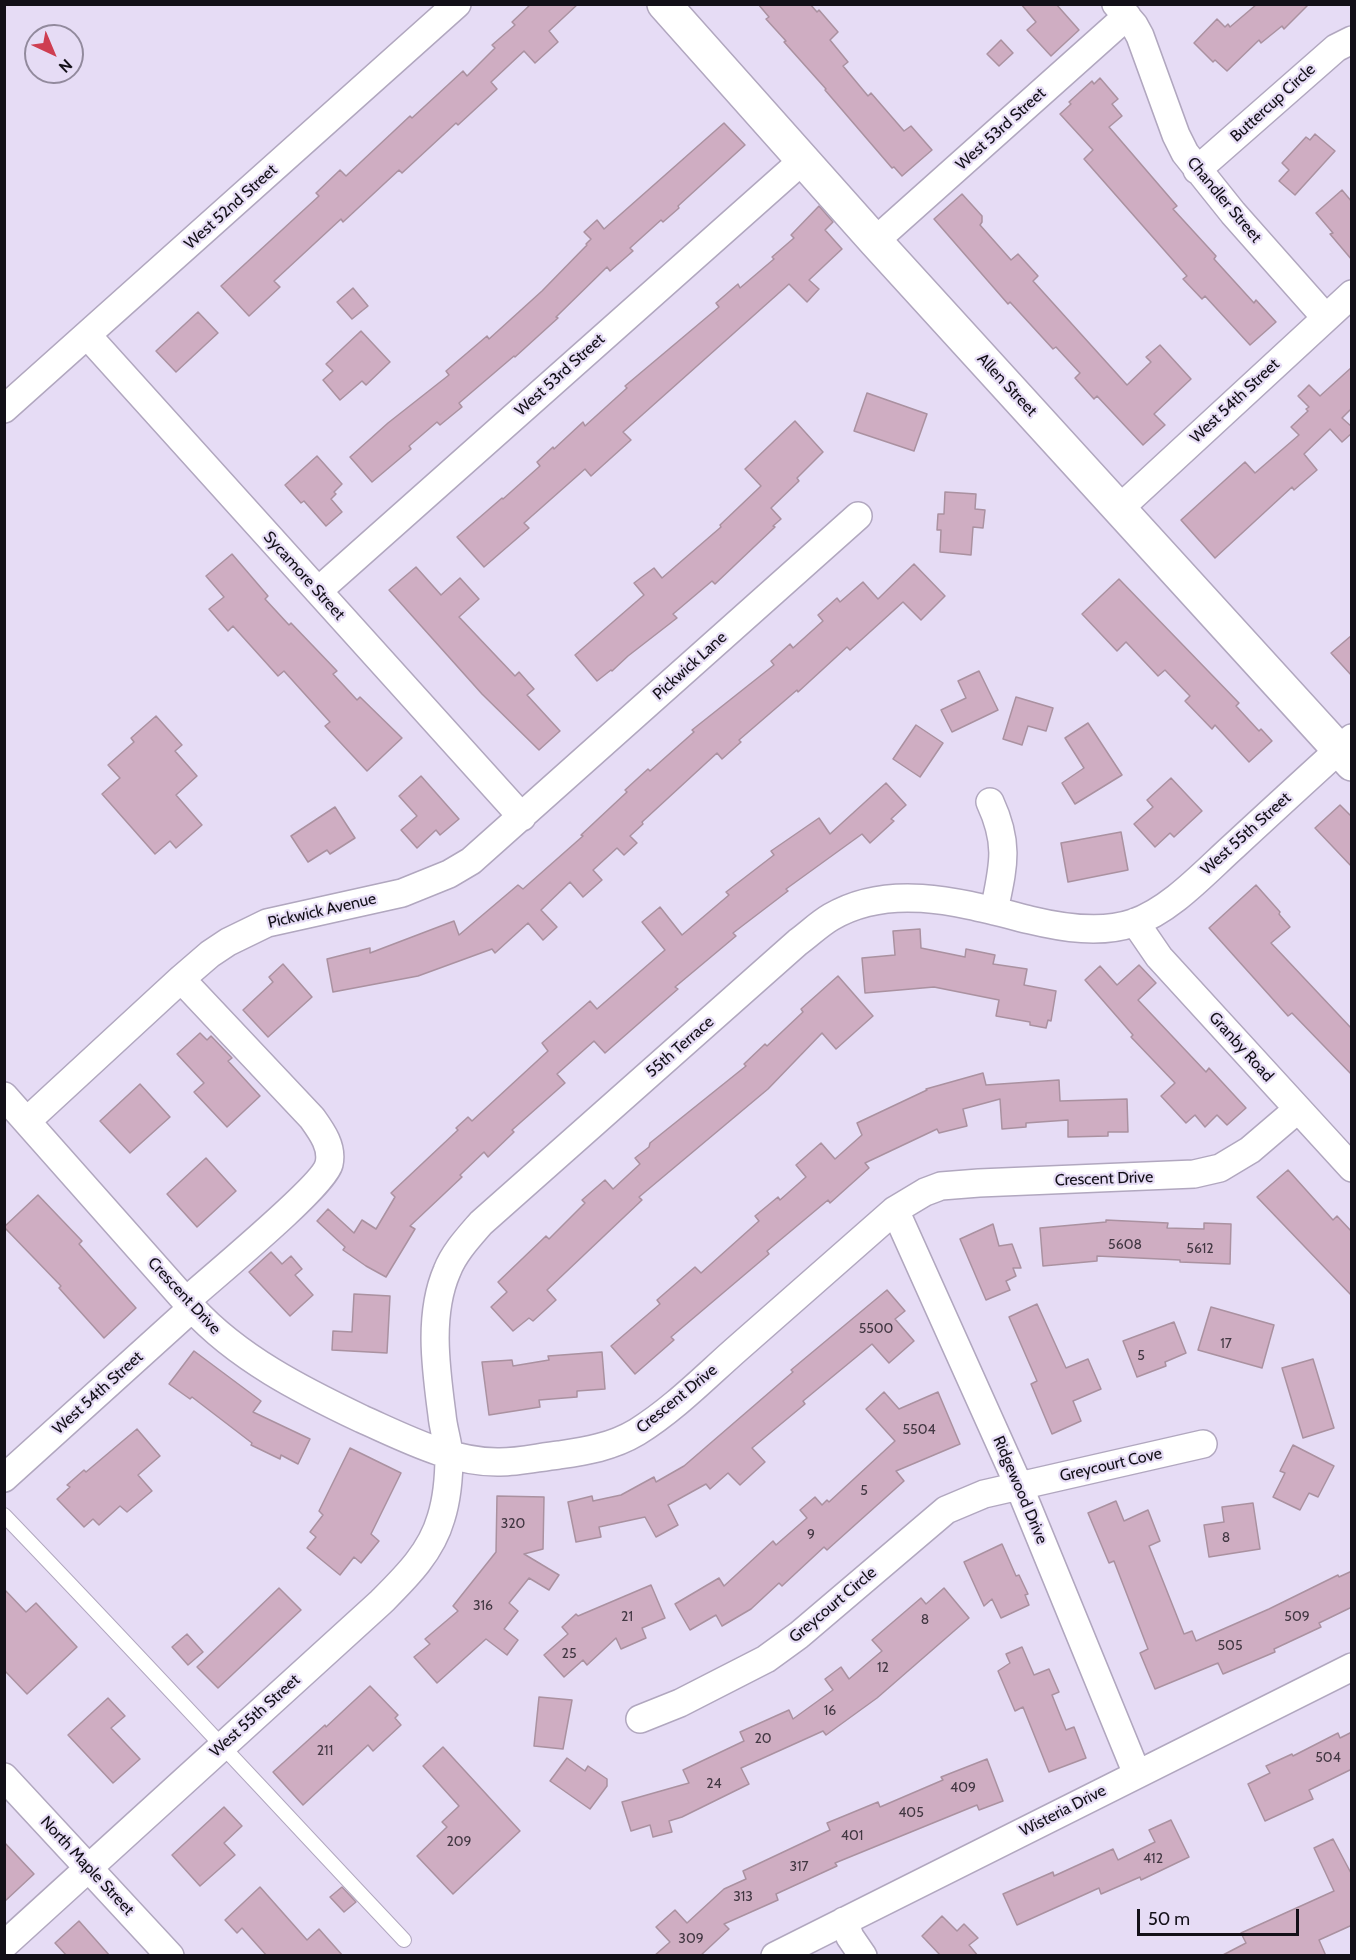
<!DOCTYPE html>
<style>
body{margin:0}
#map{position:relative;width:1356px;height:1960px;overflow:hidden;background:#e6dcf5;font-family:Cabin,sans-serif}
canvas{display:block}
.frame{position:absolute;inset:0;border:6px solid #131018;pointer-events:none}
.north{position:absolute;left:24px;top:24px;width:60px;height:60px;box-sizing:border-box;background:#e6dcf5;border:2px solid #928a9d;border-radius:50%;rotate:136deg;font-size:16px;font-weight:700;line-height:24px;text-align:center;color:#131018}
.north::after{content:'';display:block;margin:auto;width:21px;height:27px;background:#ce3e51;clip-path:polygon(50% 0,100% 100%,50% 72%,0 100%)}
.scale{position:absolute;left:1137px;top:1909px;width:162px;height:27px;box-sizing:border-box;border:3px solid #131018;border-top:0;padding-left:8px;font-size:18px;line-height:21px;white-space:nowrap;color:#131018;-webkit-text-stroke:4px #e6dcf5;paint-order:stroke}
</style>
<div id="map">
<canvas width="1356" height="1960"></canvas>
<div class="frame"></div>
<div class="north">N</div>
<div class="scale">50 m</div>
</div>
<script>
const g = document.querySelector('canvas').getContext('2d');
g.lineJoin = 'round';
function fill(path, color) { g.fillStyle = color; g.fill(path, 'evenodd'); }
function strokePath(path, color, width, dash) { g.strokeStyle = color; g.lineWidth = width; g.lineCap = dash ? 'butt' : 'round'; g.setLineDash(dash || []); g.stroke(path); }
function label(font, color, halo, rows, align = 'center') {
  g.font = font + ' Cabin,sans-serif'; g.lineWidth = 4.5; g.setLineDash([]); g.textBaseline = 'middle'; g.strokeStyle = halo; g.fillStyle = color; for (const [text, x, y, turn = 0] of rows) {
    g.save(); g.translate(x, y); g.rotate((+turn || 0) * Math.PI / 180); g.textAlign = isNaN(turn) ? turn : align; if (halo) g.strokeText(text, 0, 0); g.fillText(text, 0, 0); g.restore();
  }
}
const building = new Path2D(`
 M531 4H578L549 31 558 42 535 63 524 51 491 82 497 89 458 125 456 123 402 173 399 170 343 222 341 219 274 281 280 287 249 316 221 286 319 196 316 193 340 170 346 176 410 116 412 118 463 71 467 76 495 48 492 45 515 25 512 22Z
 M758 4H810L817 12 819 10 838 32 830 40 848 62 843 66 868 96 871 93 904 131 911 126 932 150 902 176 894 167 892 168 825 90 826 89 784 42 786 41 766 19 769 17Z
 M1021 4H1056L1079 30 1051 56 1027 30 1036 22Z
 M1257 4H1309L1284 29 1282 26 1261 43 1259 40 1227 71 1215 60 1213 62 1194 43 1217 19 1225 27 1228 24 1230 27Z
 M1001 40 1013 53 999 66 987 54Z
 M1100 78 1118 99 1112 104 1122 116 1109 127 1177 206 1173 209 1216 256 1214 259 1254 303 1256 300 1276 322 1250 345 1205 296 1202 299 1183 279 1187 276 1084 159 1093 150 1060 114 1071 104 1069 102 1092 81 1094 84Z
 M724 123 745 145 678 206 679 208 663 222 661 220 630 248 633 251 610 271 607 267 556 317 558 318 515 357 514 356 459 403 462 407 440 425 437 422 409 446 411 449 372 482 350 457 388 423 449 375 446 371 487 336 489 339 542 291 587 245 586 244 591 239 584 232 597 220 604 229Z
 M1315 134 1335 151 1295 195 1279 181 1289 170 1282 163 1306 137 1310 140Z
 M1342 190 1352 202V260L1330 234 1333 233 1316 213Z
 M962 194 982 216V222L980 225 1011 260 1018 254 1038 276 1033 281 1127 385 1151 362 1146 357 1160 345 1191 379 1154 414 1165 425 1143 445 1097 396 1094 399 1075 378 1080 373 1056 347 1053 349 1010 302 1008 304 934 219Z
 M819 206 833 222 825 230 842 249 809 280 819 289 807 302 789 284 623 432 631 440 591 476 585 469 524 523 529 528 484 567 457 537 502 498 503 499 540 466 537 462 553 447 554 449 583 422 585 426 627 388 625 386 719 307 716 303 738 284 740 288 774 259 772 257 794 238 791 235Z
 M353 288 368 306 352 319 337 302Z
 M198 312 218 333 176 372 156 351Z
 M361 331 390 362 366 385 362 381 340 400 323 380 333 371 326 364Z
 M1352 367V408L1342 418 1352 427V433L1342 442 1330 429 1304 454 1317 470 1294 490 1292 487 1215 558 1181 520 1245 462 1255 473 1299 435 1291 427 1308 411 1306 409 1309 407 1298 396 1309 385 1320 396Z
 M867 393 927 414 914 451 854 431Z
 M795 421 823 452 797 478 799 481 771 508 781 519 773 526 775 527 715 584 712 581 673 614 677 618 628 656 612 671 611 670 597 681 575 655 644 595 634 583 654 568 662 578 721 527 720 525 761 486 745 469Z
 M317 456 342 484 334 492 336 494 331 499 342 512 326 526 304 501 301 503 285 485Z
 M945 492 976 494 975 509 985 510 983 528 973 527 971 555 940 552 941 530H937L938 514H944Z
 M232 554 268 596 265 599 289 625 291 623 337 671 333 674 357 700 360 697 402 738 367 771 325 726 330 722 284 671 278 676 233 626 228 631 209 609 224 597 206 576Z
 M914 564 945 596 921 620 903 602 850 650 847 647 798 692 797 690 739 740 741 742 722 759 717 753 642 822 643 824 630 836 637 843 624 855 617 848 593 870 602 880 583 897 570 882 541 910 557 927 543 940 528 923 495 953 492 949 418 976 333 992 327 959 370 948V953L454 921 459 935 518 885 523 889 583 836 581 835 627 792 625 790 648 769 650 771 694 732 692 730 774 665 771 661 790 644 793 648 823 621 818 615 837 598 840 602 863 582 878 599Z
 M416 567 441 595 460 578 479 599 459 617 515 676 519 672 534 689 527 695 560 731 539 750 482 694 389 590Z
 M1119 579 1239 703 1236 706 1259 731 1261 729 1272 741 1249 762 1215 725 1212 729 1185 701 1190 696 1165 670 1158 676 1126 642 1117 651 1082 614Z
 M1352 635V676L1331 653Z
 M979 671 998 710 952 732 941 710 966 698 958 681Z
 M1016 697 1053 708 1046 731 1028 726 1022 745 1003 739Z
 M156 716 182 745 175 751 197 776 176 795 202 825 176 848 170 841 155 854 102 794 120 778 108 765 134 742 131 738Z
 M1088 723 1122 775 1075 804 1062 783 1084 768 1065 738Z
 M916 725 943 743 920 777 893 759Z
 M421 776 459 819 440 835 436 830 417 848 401 830 417 816 399 796Z
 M1171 778 1202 811 1174 837 1170 833 1155 847 1134 824 1153 807 1147 800Z
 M886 783 906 805 891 819 894 821 870 843 862 834 786 889 788 891 733 933 736 936 675 987 678 989 605 1053 594 1041 557 1074 565 1083 512 1130 514 1132 488 1157 484 1152 460 1175 462 1177 410 1226 415 1229 386 1277 366 1266 343 1250 345 1247 317 1221 328 1209 354 1233 362 1220 376 1229 395 1197 391 1193 458 1130 456 1128 468 1117 472 1121 548 1051 542 1043 590 1001 597 1009 665 950 642 922 660 907 682 935 729 895 726 892 774 855 771 851 819 818 830 834Z
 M1340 805 1352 817V867L1315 828Z
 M335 807 355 838 330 854 327 850 308 862 291 836Z
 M1121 832 1128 870 1068 882 1061 843Z
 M1256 885 1280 912 1279 914 1290 927 1271 943 1352 1029V1075L1292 1013 1288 1016 1209 928Z
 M920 929 921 948 965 957 966 949 995 955 993 964 1027 969 1024 985 1056 991 1051 1021 1048 1020 1046 1028 1030 1025V1022L996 1016 999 1000 934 987 865 993 862 958 895 955 893 931Z
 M283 964 312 997 268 1037 243 1010 273 982 269 977Z
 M1139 965 1156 983 1138 1000 1206 1072 1209 1068 1246 1108 1227 1125 1217 1115 1205 1127 1195 1115 1186 1123 1161 1096 1175 1083 1131 1037 1133 1035 1085 980 1100 966 1117 985Z
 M838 976 873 1016 836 1049 822 1033 768 1089 639 1197 642 1200 547 1290 556 1300 533 1321 529 1318 513 1331 491 1307 507 1292 498 1282 546 1236 549 1239 585 1203 582 1200 605 1180 613 1189 640 1164 635 1158 649 1147 650 1143 746 1066 744 1064 765 1044 767 1046 803 1012 801 1009Z
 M200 1033 207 1040 211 1036 232 1058 228 1061 260 1096 227 1127 194 1092 204 1083 177 1054Z
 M983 1073 986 1085 1059 1080 1060 1101 1127 1099 1128 1132H1108V1136L1068 1137V1120L1026 1123V1127L1002 1129 1000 1099 963 1109 967 1126 939 1133 937 1129 865 1163 869 1168 830 1203 828 1200 767 1251 769 1254 671 1337 674 1340 635 1374 611 1346 660 1304 657 1300 695 1267 701 1273 759 1221 755 1216 778 1197 780 1200 806 1177 796 1165 821 1143 835 1159 862 1135 857 1123 927 1090 926 1089Z
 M140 1084 170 1117 130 1153 100 1121Z
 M206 1158 236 1191 197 1227 167 1194Z
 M1288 1170 1333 1220 1337 1216 1352 1232V1296L1257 1197Z
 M38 1195 82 1241 79 1244 136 1308 104 1338 59 1288 61 1286 4 1227Z
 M1106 1220 1168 1223 1167 1228 1204 1229V1223L1231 1224 1230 1264 1180 1262V1260L1097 1256V1261L1043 1266 1040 1228 1106 1222Z
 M993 1224 999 1246 1012 1244 1021 1268H1013L1016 1276 1006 1281 1010 1290 986 1300 960 1239Z
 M271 1252 282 1264 291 1256 302 1269 295 1275 313 1295 290 1316 249 1272Z
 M887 1290 905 1311 895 1319 914 1341 889 1363 872 1344 803 1401 805 1404 752 1448 765 1462 740 1485 728 1473 710 1489 706 1484 668 1505 678 1525 656 1537 645 1517 599 1527 601 1537 576 1542 568 1502 592 1496 593 1501 621 1495 654 1477 656 1482 684 1466 793 1372 791 1370Z
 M354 1294 390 1296 387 1353 332 1350 333 1331 352 1332Z
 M1037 1304 1066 1368 1088 1359 1101 1389 1073 1401 1081 1421 1052 1434 1031 1384 1037 1381 1009 1317Z
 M1211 1307 1274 1325 1262 1368 1198 1350Z
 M1174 1322 1186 1353 1165 1362 1166 1366 1137 1377 1123 1341Z
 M194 1351 261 1401 253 1412 310 1439 298 1464 281 1455 280 1459 251 1445 252 1443 192 1397 190 1399 169 1384Z
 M602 1352 605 1389 577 1391V1397L539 1400 540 1407 489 1415 482 1362 512 1360 513 1366 549 1360 548 1356Z
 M1313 1359 1334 1428 1303 1438 1282 1368Z
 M884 1392 899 1409 938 1392 960 1444 896 1471 904 1481 827 1550 824 1547 782 1586 779 1583 751 1609 722 1626 716 1615 690 1630 675 1604 719 1578 724 1586 773 1541 776 1545 807 1518 800 1510 815 1497 822 1505 827 1500 829 1502 895 1441 866 1409Z
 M137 1429 160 1456 138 1475 152 1491 127 1512 120 1506 99 1525 93 1519 84 1527 57 1499 70 1487 67 1485 84 1470 86 1472Z
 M1293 1445 1334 1466 1318 1497 1309 1493 1300 1510 1273 1497 1285 1473 1280 1471Z
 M350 1448 401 1473 371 1534 379 1541 361 1563 354 1557 340 1575 307 1548 316 1537 310 1532 323 1515 319 1511Z
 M497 1496 544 1497 543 1549 524 1554 559 1575 549 1590 529 1578 509 1603 518 1611 504 1629 518 1640 507 1655 486 1639 437 1683 414 1657 430 1644 425 1639 458 1611 453 1606 496 1552Z
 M1116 1501 1124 1521 1148 1510 1160 1541 1149 1546 1184 1634 1192 1631 1196 1641 1269 1609 1338 1575 1339 1577 1352 1571V1607L1319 1623 1321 1627 1274 1649 1275 1652 1223 1674 1218 1663 1155 1689 1140 1653 1148 1649 1114 1561 1109 1563 1088 1513Z
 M1253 1503 1260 1549 1209 1557 1204 1525 1224 1522 1222 1507Z
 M1002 1544 1016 1576 1019 1575 1028 1594 1025 1595 1029 1605 1001 1618 992 1599 984 1606 964 1562Z
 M651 1585 665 1618 642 1628 646 1638 621 1649 616 1638 587 1665 583 1660 564 1677 544 1655 568 1634 562 1627 576 1614 578 1616Z
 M279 1588 301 1610 218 1688 197 1667Z
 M944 1588 969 1618 877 1698 826 1735 823 1731 741 1768 749 1784 682 1817 669 1821 672 1832 653 1837 650 1825 631 1831 622 1802 689 1783 683 1770 744 1741 740 1732 789 1710 793 1719 833 1690 825 1679 841 1667 849 1679 882 1651 872 1640 921 1598 926 1604Z
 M4 1589 26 1612 36 1603 77 1647 27 1694 4 1670Z
 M187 1634 203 1652 188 1665 172 1647Z
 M1022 1647 1034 1675 1049 1669 1059 1692 1052 1695 1066 1730 1074 1727 1086 1758 1049 1772 1023 1707 1015 1711 998 1671 1010 1663 1006 1654Z
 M370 1686 398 1715 395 1718 401 1725 373 1751 368 1745 303 1805 273 1772 325 1725 326 1727Z
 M539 1697 572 1700 563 1749 534 1746Z
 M108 1698 125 1716 111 1728 140 1759 113 1783 68 1735Z
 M1352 1732V1769L1309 1790 1313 1799 1265 1821 1248 1784 1270 1773 1266 1766 1292 1754 1293 1756 1338 1733 1340 1738Z
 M443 1747 520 1831 453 1894 417 1856 447 1827 442 1822 459 1806 423 1766Z
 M567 1758 585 1771 588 1766 607 1779V1786L590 1809 550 1781Z
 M987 1759 1003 1801 979 1810 977 1805 835 1863 837 1866 776 1894 778 1900 724 1924 729 1929 700 1956H654L670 1942 656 1927 675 1910 687 1923 724 1889 746 1879 743 1871 830 1830 827 1823 878 1802 880 1807 943 1780 941 1777Z
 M224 1807 242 1826 224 1843 235 1855 200 1886 172 1855Z
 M1171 1820 1189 1857 1141 1880 1140 1877 1101 1894 1099 1888 1017 1925 1003 1894 1053 1872 1054 1876 1113 1849 1118 1860 1155 1842 1149 1830Z
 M1333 1839 1352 1875V1928L1350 1926 1319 1940 1326 1956H1221L1246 1943 1241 1933 1334 1891 1314 1848Z
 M4 1842 34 1874 4 1902Z
 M260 1887 307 1940 319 1929 343 1956H267L242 1928 237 1933 225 1920Z
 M342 1887 356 1902 344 1912 330 1897Z
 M942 1916 957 1931 964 1924 978 1938 969 1945 978 1956H941L922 1936Z
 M79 1921 110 1956H67L55 1943Z`);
fill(building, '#cfadc2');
strokePath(building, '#aa91a0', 1.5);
const lane = new Path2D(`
 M4 1515C139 1655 271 1799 404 1940`);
const street = new Path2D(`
 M1116 4 1134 25 1140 36 1176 135 1185 153 1233 213 1326 318
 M1197 170 1336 48 1352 40
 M875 241 1127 16
 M87 335 522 817
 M4 409 457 4
 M1119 509 1352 294
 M318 591 803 160
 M990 802C1010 845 1003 867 994 911
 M1135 922 1159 957 1352 1168
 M181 979 312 1118C322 1132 333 1147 329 1164 324 1186 209 1280 186 1301
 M4 1096 192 1308C238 1358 301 1390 362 1419 405 1438 452 1463 500 1462 519 1462 540 1457 559 1455 586 1451 612 1447 637 1432 674 1409 705 1377 738 1348 790 1302 843 1256 895 1210L925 1192 941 1186 979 1183 1194 1174 1220 1168 1250 1150 1298 1109
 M27 1121 181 979 210 954 228 942 267 923 402 893 449 874 471 861 858 516
 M895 1210 1019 1486 1137 1774
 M4 1478 192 1308
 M640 1719 680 1703 766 1659 799 1635 946 1510 984 1494 1203 1444
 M4 1777 170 1956
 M844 1921 850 1937 863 1956
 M4 1945 381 1602C405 1578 431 1553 441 1518 447 1499 449 1476 449 1455 448 1442 443 1428 442 1415 436 1369 428 1315 447 1271 454 1253 468 1238 481 1223L798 942C809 934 819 924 831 917 892 881 966 904 1030 920 1063 928 1101 934 1133 923 1171 910 1205 872 1234 846 1273 810 1312 774 1352 738
 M775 1956 1352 1667`);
const secondary = new Path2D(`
 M664 4 875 241 1352 764`);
strokePath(lane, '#b1a7bf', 16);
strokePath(street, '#b1a7bf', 30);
strokePath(secondary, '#b1a7bf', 36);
strokePath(lane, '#fff', 14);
strokePath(street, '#fff', 27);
strokePath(secondary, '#fff', 33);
label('14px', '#423742', null, [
 ["5608",1125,1245],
 ["5612",1200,1249],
 ["5500",876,1329],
 ["17",1226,1344],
 ["5",1141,1356],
 ["5504",919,1430],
 ["5",864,1491],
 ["320",513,1524],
 ["9",811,1535],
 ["8",1226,1538],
 ["316",483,1606],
 ["21",627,1617],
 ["509",1297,1617],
 ["8",925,1620],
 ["505",1230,1646],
 ["25",569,1654],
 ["12",883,1668],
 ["16",830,1711],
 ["20",763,1739],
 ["211",325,1751],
 ["504",1328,1758],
 ["24",714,1784],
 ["409",963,1788],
 ["405",911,1813],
 ["401",852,1836],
 ["209",459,1842],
 ["412",1153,1859],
 ["317",799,1867],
 ["313",743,1897],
 ["309",691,1939]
]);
label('16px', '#131018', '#e6dcf5', [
 ["Buttercup Circle",1273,103,-42],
 ["West 53rd Street",1001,129,-42],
 ["Chandler Street",1224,200,50],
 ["West 52nd Street",231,207,-42],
 ["West 53rd Street",560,375,-42],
 ["Allen Street",1007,385,47],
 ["West 54th Street",1235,401,-43],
 ["Sycamore Street",304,576,48],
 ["Pickwick Lane",690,666,-42],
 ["West 55th Street",1246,834,-42],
 ["Pickwick Avenue",322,911,-13],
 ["55th Terrace",680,1047,-41],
 ["Granby Road",1241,1047,48],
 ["Crescent Drive",1104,1179,-2],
 ["Crescent Drive",184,1296,47],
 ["West 54th Street",98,1393,-42],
 ["Crescent Drive",677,1399,-39],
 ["Greycourt Cove",1111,1465,-13],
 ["Ridgewood Drive",1020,1490,67],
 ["Greycourt Circle",833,1605,-40],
 ["West 55th Street",255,1716,-42],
 ["Wisteria Drive",1063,1811,-27],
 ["North Maple Street",87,1866,47]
]);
</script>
